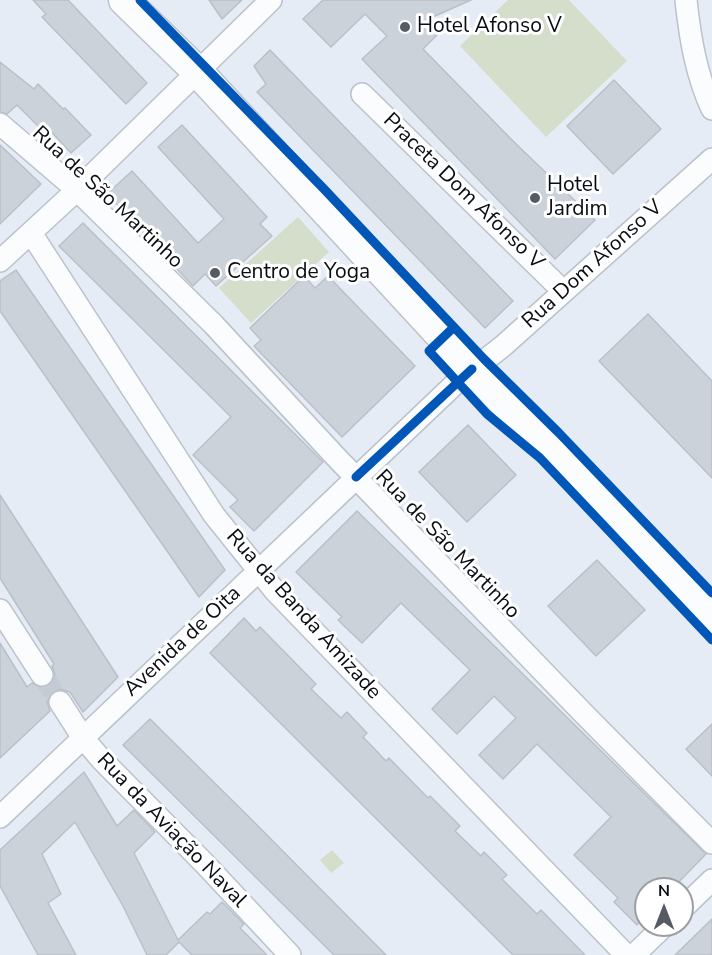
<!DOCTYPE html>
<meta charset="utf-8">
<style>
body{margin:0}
#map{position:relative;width:712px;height:955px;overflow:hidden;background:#e5ecf6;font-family:"Nunito Sans",sans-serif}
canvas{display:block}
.north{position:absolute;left:634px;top:877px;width:60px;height:60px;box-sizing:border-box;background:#fff;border:2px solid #9c9ea1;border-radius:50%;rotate:0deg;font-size:16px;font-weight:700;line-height:24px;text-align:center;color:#080d13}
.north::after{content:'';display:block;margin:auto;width:21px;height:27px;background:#555b62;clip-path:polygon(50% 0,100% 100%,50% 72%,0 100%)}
</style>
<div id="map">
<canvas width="712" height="955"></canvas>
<div class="north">N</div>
</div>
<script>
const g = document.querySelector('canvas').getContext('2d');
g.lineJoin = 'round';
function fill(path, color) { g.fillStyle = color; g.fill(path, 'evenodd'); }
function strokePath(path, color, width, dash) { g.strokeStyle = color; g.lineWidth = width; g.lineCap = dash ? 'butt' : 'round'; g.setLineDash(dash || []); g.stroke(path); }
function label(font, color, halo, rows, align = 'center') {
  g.font = font + ' "Nunito Sans",sans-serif'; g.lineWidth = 6; g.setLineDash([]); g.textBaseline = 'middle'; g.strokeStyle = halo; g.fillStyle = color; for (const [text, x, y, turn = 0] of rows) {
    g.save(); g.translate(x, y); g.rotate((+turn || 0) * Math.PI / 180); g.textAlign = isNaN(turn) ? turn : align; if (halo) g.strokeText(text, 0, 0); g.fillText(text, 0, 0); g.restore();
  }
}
fill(new Path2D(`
 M508 0H569L627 61 546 137 460 46Z
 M298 217 329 252 251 323 219 288Z
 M332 850 344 863 331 873 320 860Z`), '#d5ddcb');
const building = new Path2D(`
 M33 0H68L147 83 126 104 42 17 46 14Z
 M209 0H242L222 19Z
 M323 0H471L426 20 439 33 423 49 513 141 595 220 555 259 362 59 387 36 365 14 331 47 303 19Z
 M270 50 513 301 485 328 257 92 266 84 254 66Z
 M0 62 34 89 38 84 63 109 65 108 91 135 71 153 46 126 42 130 17 105 7 114 0 112Z
 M614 80 661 129 613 174 567 126Z
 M182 125 267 217 260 224 272 236 216 286 205 274 193 286 107 194 132 171 198 243 224 219 158 147Z
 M0 145 41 184 0 224Z
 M83 223 323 462 254 531 230 507 238 500 193 455 231 417 59 246Z
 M16 270 225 570 199 597 0 311V281Z
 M304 276 315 288 328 276 415 366 342 437 254 346 261 340 250 328Z
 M648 314 712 381V478L599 361Z
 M468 425 516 475 467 522 419 472Z
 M0 495 118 677 83 712 70 692 60 689 53 692 47 702 50 711 0 758V643L27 687 32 683 42 688 48 686 53 681 55 675 52 666 54 664 0 578Z
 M357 511 706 854 672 889H646V915L637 925 614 902 618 898 574 855 611 817 537 744 503 779 479 755 516 718 494 696 457 734 432 709 470 670 401 603 362 643 338 620 342 617 296 572Z
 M597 560 645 610 596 656 548 606Z
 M244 618 256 631 260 627 316 684 311 689 341 718 347 712 367 733 363 737 386 761 389 758 428 798 430 796 460 826 455 831 481 856 484 852 507 875 502 879 537 914 541 910 585 955H513L210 653Z
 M150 719 251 819 386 955H334L123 745Z
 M712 724V776L686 749Z
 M84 772 117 826 134 810 155 832 134 853 178 940 207 912 210 914 222 902 244 924 240 928 267 955H192L179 942 166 955H147L123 906 75 822 42 854 61 894 48 903 76 955H38L0 886V850Z
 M712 919V955H675Z`);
fill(building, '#ccd2da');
strokePath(building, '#bbc0c8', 1.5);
strokePath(new Path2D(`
 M42 675 60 702`), '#c4cbd4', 21, [21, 10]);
const street = new Path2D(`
 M686 0C690 38 696 74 712 109
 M362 94 563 291
 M0 124 77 190 214 325 335 456 585 715 712 843
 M31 233 214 515 275 591 626 955
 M0 261 77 190 271 0
 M0 610 42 675
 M60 702 83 738 101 759 205 864 290 955
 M0 817 457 382 503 346 712 159
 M682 909 712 880
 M634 955 665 925`);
const secondary = new Path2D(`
 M124 0 197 71 472 369 712 618`);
strokePath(street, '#bcc2ca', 24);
strokePath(secondary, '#bcc2ca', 33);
strokePath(street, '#fbfcfe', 21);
strokePath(secondary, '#fbfcfe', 30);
strokePath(new Path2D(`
 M140 0 324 189 484 359 559 433 712 593
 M454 327 429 351 487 414 540 458 712 640
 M356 477 472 369`), '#0057b8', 9);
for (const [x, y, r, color] of [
 [405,27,6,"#555b62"],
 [535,198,6,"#555b62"],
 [215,273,6,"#555b62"]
]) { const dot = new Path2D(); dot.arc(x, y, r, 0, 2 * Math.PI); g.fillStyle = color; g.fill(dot); strokePath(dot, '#fff', 2); }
label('21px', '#080d13', '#fff', [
 ["Hotel Afonso V",417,27],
 ["Hotel",547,186],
 ["Jardim",547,210],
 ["Centro de Yoga",227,273]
], 'left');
label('21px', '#080d13', '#fff', [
 ["Praceta Dom Afonso V",463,192,44],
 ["Rua de São Martinho",107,198,43],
 ["Rua Dom Afonso V",593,265,-42],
 ["Rua de São Martinho",447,545,46],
 ["Rua da Banda Amizade",303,615,48],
 ["Avenida de Oita",183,642,-43],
 ["Rua da Aviação Naval",171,831,46]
]);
</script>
